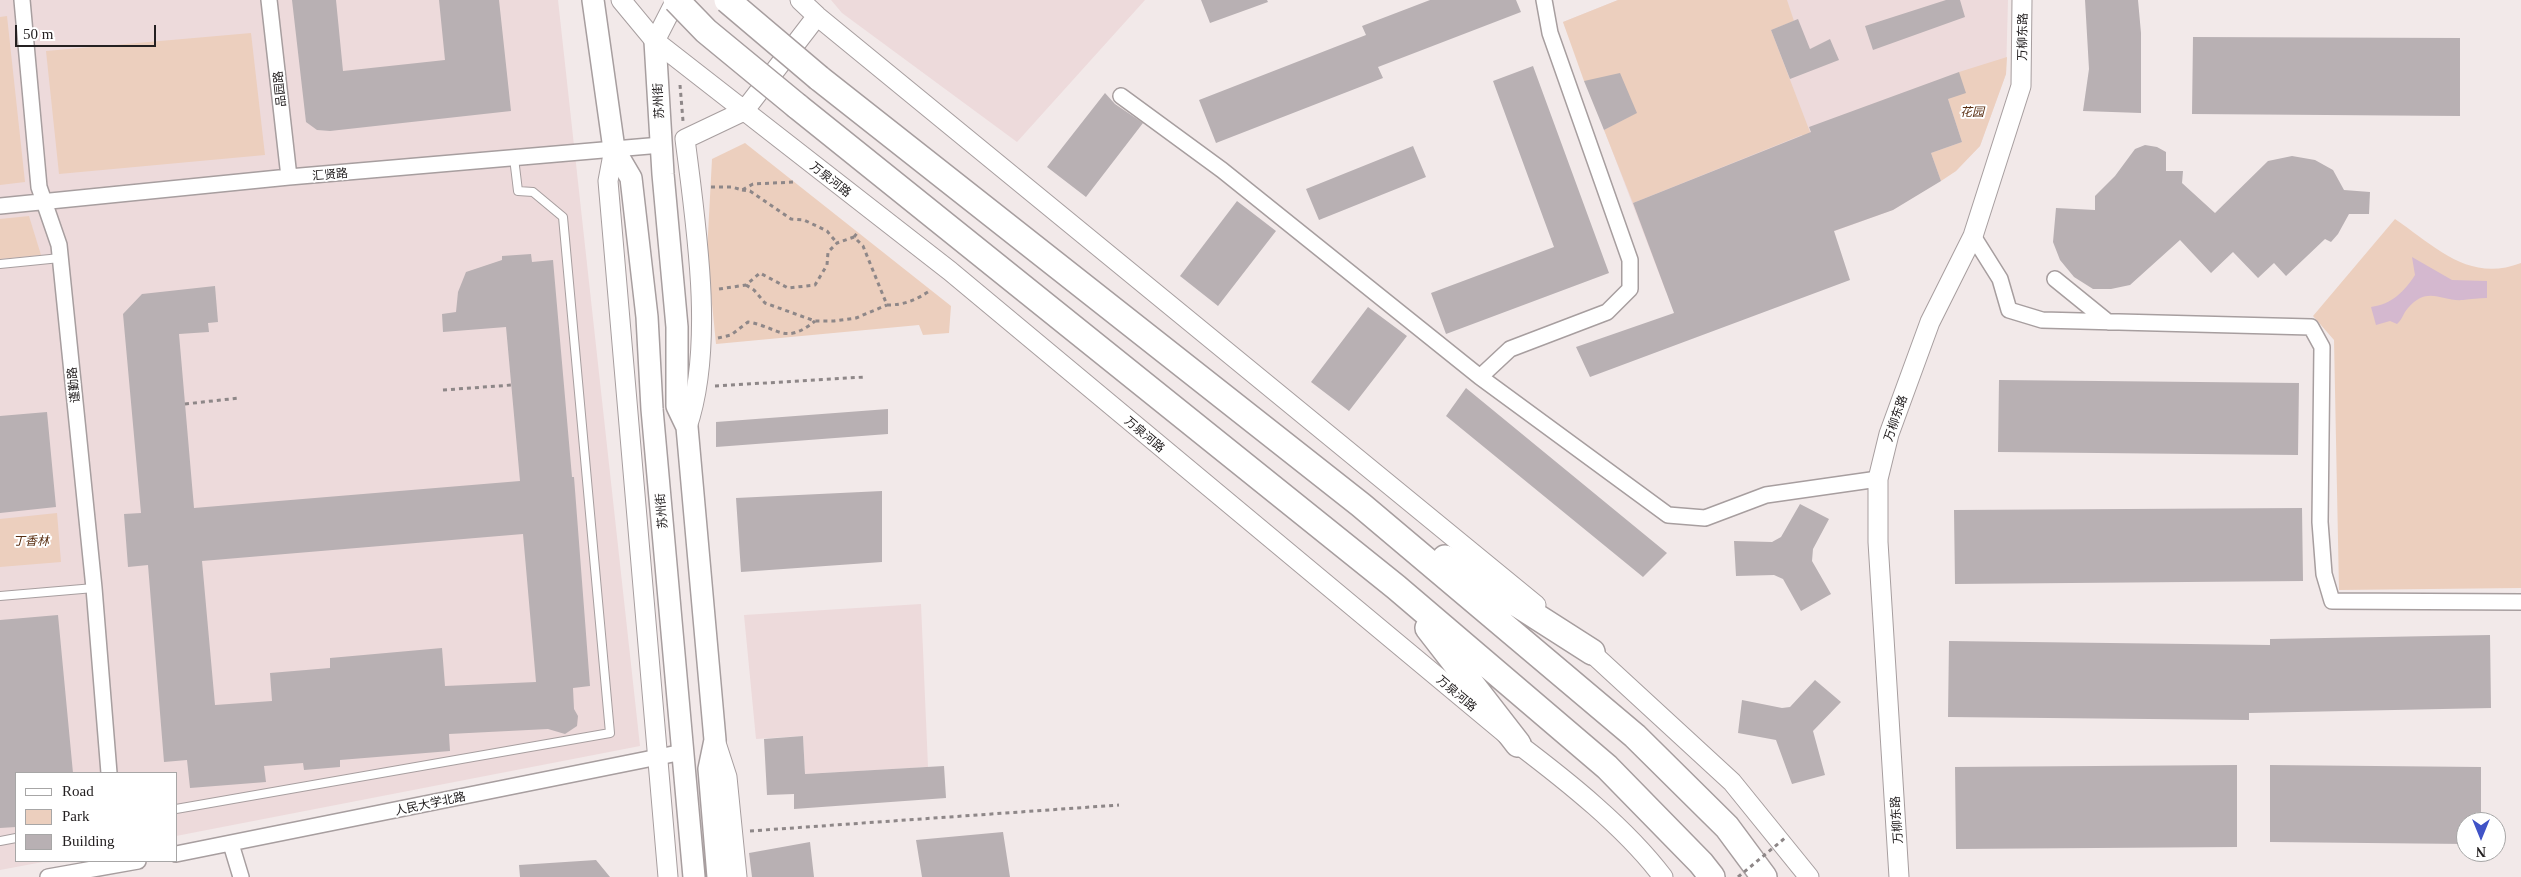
<!DOCTYPE html>
<meta charset="utf-8">
<style>
body{margin:0}
#map{position:relative;width:2521px;height:877px;overflow:hidden;background:#f2e9e9;font-family:Georgia,serif}
canvas{display:block}
.legend{position:absolute;left:15px;top:772px;width:162px;height:90px;box-sizing:border-box;background:#fff;border:1px solid #a7a6a6;margin:0;padding:6px 9px;list-style:none;font-size:15px;color:#242021}
.legend li{display:flex;align-items:center;gap:10px;height:25px}
.legend b{width:25px;border:1px solid #a7a6a6}
.north{position:absolute;left:2456px;top:812px;width:50px;height:50px;box-sizing:border-box;background:#fff;border:1px solid #a7a6a6;border-radius:50%;rotate:180deg;font-size:14px;font-weight:700;line-height:20px;text-align:center;color:#242021}
.north::after{content:'';display:block;margin:auto;width:18px;height:22px;background:#4053c7;clip-path:polygon(50% 0,100% 100%,50% 72%,0 100%)}
.scale{position:absolute;left:15px;top:25px;width:141px;height:22px;box-sizing:border-box;border:2px solid #242021;border-top:0;padding-left:6px;font-size:15px;line-height:18px;white-space:nowrap;color:#242021;-webkit-text-stroke:4px #fff;paint-order:stroke}
</style>
<div id="map">
<canvas width="2521" height="877"></canvas>
<ul class="legend">
<li><b style="height:6px;background:#fff"></b>Road</li>
<li><b style="height:14px;background:#eccfbe"></b>Park</li>
<li><b style="height:14px;background:#b8b0b3"></b>Building</li>
</ul>
<div class="north">N</div>
<div class="scale">50 m</div>
</div>
<script>
const g = document.querySelector('canvas').getContext('2d');
g.lineJoin = 'round';
function fill(path, color) { g.fillStyle = color; g.fill(path, 'evenodd'); }
function strokePath(path, color, width, dash) { g.strokeStyle = color; g.lineWidth = width; g.lineCap = dash ? 'butt' : 'round'; g.setLineDash(dash || []); g.stroke(path); }
function label(font, color, halo, rows, align = 'center') {
  g.font = font + ' Georgia,"Noto Sans SC",serif'; g.lineWidth = 4; g.setLineDash([]); g.textBaseline = 'middle'; g.strokeStyle = halo; g.fillStyle = color; for (const [text, x, y, turn = 0] of rows) {
    g.save(); g.translate(x, y); g.rotate((+turn || 0) * Math.PI / 180); g.textAlign = isNaN(turn) ? turn : align; if (halo) g.strokeText(text, 0, 0); g.fillText(text, 0, 0); g.restore();
  }
}
fill(new Path2D(`
 M0 0H558L640 746 176 836V773H16V861H48L0 870Z
 M831 0H1145L1017 142 842 13Z
 M1618 0H2008L2006 74 1980 146 1956 171 1893 210 1666 292 1563 22Z
 M921 604 928 767 805 774 803 736 756 739 744 615Z`), '#eddadb');
fill(new Path2D(`
 M1618 0H1787L1794 21 1771 30 1839 208 1802 135 1633 203 1604 130 1636 113 1584 81 1563 22Z
 M7 16 25 182 0 185V17Z
 M251 33 265 155 59 174 46 51Z
 M2007 57 2006 74 1980 146 1956 171 1941 181 1931 153 1962 142 1948 99 1959 72Z
 M745 143 951 306 949 333 923 335 919 325 716 344 707 253 712 159Z
 M29 216 41 255 0 259V219Z
 M2395 219C2436 247 2469 283 2521 263V588L2339 590 2334 340 2313 316Z
 M57 513 61 562 0 567V519Z`), '#eccfbe');
fill(new Path2D(`
 M2412 257 2452 280 2487 281V298C2479 298 2471 299 2463 300 2442 302 2428 285 2408 308 2403 313 2403 319 2397 324L2390 321 2376 325 2371 307C2392 304 2404 292 2415 275Z`), '#d4b8cf');
fill(new Path2D(`
 M292 0H336L343 71 445 60 439 0H499L511 111 330 131 317 130 306 122Z
 M1201 0H1267L1268 2 1210 23Z
 M1430 0H1516L1521 12 1378 67 1383 78 1216 143 1199 100 1366 35 1362 26Z
 M1946 0H1960L1965 17 1873 50 1865 26Z
 M2085 0H2138L2141 33V113L2083 111 2089 69Z
 M1798 19 1810 49 1830 39 1839 60 1790 79 1771 30Z
 M2193 37 2460 38V116L2192 114Z
 M1533 66 1609 273 1446 334 1431 293 1554 247 1493 81Z
 M1959 72 1966 93 1948 99 1962 142 1931 153 1941 181 1893 210 1834 231 1850 280 1590 377 1576 347 1674 313 1633 203 1811 132 1809 127Z
 M1620 73 1637 113 1604 130 1584 81Z
 M1105 93 1115 104 1143 123 1086 197 1047 167Z
 M2145 145 2157 147 2166 152V171H2183L2182 183 2215 213 2268 161 2292 156 2315 160 2333 170 2344 190 2370 192 2369 214H2349L2338 234 2331 242 2325 239 2286 276 2274 263 2258 278 2233 252 2211 273 2180 240 2130 285 2111 289H2093L2074 277 2060 260 2053 242 2056 208 2095 210V196L2115 176 2135 149Z
 M1413 146 1426 177 1319 220 1306 189Z
 M1237 201 1276 231 1218 306 1180 276Z
 M531 254 532 262 553 260 572 477H574L590 686 573 688 574 709 578 716 577 726 565 734 548 729 449 734 450 751 340 760V767L304 770 303 763 264 766 266 782 190 788 187 760 164 762 148 565 128 567 124 514 141 513 123 314 142 294 215 286 218 322 208 323 209 332 179 334 194 508 520 481 506 327 443 332 442 314 456 312 458 292 466 272 502 260V256ZM523 534 536 682 445 686 442 648 330 658V668L270 673 272 701 215 705 202 561Z
 M1368 307 1407 336 1349 411 1311 382Z
 M1999 380 2299 383 2298 455 1998 452Z
 M1466 388 1667 553 1643 577 1446 416Z
 M888 409V434L716 447V422Z
 M47 412 56 507 0 513V416Z
 M882 491V562L741 572 736 498Z
 M1800 504 1829 519 1813 549 1812 561 1831 594 1801 611 1783 579 1774 575 1736 576 1734 541 1772 542 1781 537Z
 M2302 508 2303 581 1955 584 1954 510Z
 M58 615 73 773H16V827L0 828V620Z
 M2490 635 2491 708 2249 713V720L1948 717 1949 641 2270 645V639Z
 M1815 680 1841 702 1813 731 1825 775 1792 784 1776 740 1738 733 1742 700 1782 708 1790 707Z
 M803 736 805 774 944 766 946 798 794 809V794L767 795 764 739Z
 M2237 765V847L1956 849 1955 767Z
 M2270 765 2481 767V822H2466V844L2270 842Z
 M1003 832 1010 877H922L916 840Z
 M810 842 814 877H752L749 853Z
 M596 860 610 877H520L519 865Z`), '#b8b0b3');
const service = new Path2D(`
 M0 264 60 258
 M0 596 94 588
 M176 809 610 733 563 217 533 192 518 191 514 158
 M0 841 16 838`);
const minor = new Path2D(`
 M22 0 39 187 59 245 94 588 109 773
 M269 0 289 177
 M1121 96 1222 170 1480 377 1668 515 1705 518 1766 495 1878 479
 M0 206 289 177 661 145
 M1973 236 2000 279 2009 310 2042 320 2311 327 2322 347 2320 522 2324 574 2332 601 2521 602
 M2055 279 2108 322
 M1480 377 1510 349 1607 312 1630 289V260L1550 33 1544 0
 M231 844 241 877
 M176 854 683 752
 M48 877 138 861`);
const tertiary = new Path2D(`
 M621 0 655 41 950 271 1518 744C1567 781 1626 828 1663 877
 M800 0 817 16 1536 605
 M655 41 676 0
 M614 149 608 181 668 877
 M687 427C715 345 696 225 685 139L744 111 817 16
 M1582 644 1732 782 1809 877
 M715 740 727 777 737 877
 M1899 877 1878 542V479L1889 434 1930 322 1973 236 2021 86 2022 0`);
const secondary = new Path2D(`
 M593 0 614 149 631 178 647 317 652 409 694 877
 M655 41 663 174 677 327V406L687 427 715 740 709 769 718 877`);
const trunk = new Path2D(`
 M819 78 1361 505 1635 736 1727 827 1764 877
 M797 106 1396 587 1607 767 1701 863 1712 877
 M1445 558 1592 652
 M1428 628 1518 744`);
strokePath(service, '#a79e9f', 10);
strokePath(minor, '#a79e9f', 18);
strokePath(tertiary, '#a79e9f', 21);
strokePath(secondary, '#a79e9f', 24);
strokePath(trunk, '#a79e9f', 28);
strokePath(new Path2D(`
 M680 85 683 121
 M711 187H732L742 190 753 184 794 182
 M742 190 750 191 791 219 804 220 827 231 837 243
 M854 237 858 232
 M746 285 754 290 765 303 815 321H834L856 318 887 305
 M719 289 746 285 760 273 788 288 815 285 827 265 828 252 837 243 854 237 863 246 887 305C905 305 916 300 931 290
 M718 338 731 335 748 322C779 327 784 346 815 321
 M715 386 865 377
 M443 390 512 385
 M185 404 239 398
 M750 831 1119 805`), '#8e8788', 3, [4, 4]);
strokePath(service, '#fff', 8);
strokePath(minor, '#fff', 15);
strokePath(tertiary, '#fff', 19);
strokePath(secondary, '#fff', 21);
strokePath(trunk, '#fff', 25);
const trunkBridge = new Path2D(`
 M676 0 706 31 797 106
 M727 0 819 78`);
strokePath(trunkBridge, '#a79e9f', 28, []);
strokePath(new Path2D(`
 M1738 877 1785 838`), '#8e8788', 3, [4, 4]);
strokePath(trunkBridge, '#fff', 25);
label('12px', '#242021', '#fff', [
 ["万柳东路",2022,37,-89],
 ["品园路",279,89,-96],
 ["苏州街",658,101,-93],
 ["汇贤路",330,174,-5],
 ["万泉河路",831,179,38],
 ["谨勤路",73,385,-96],
 ["万柳东路",1895,418,-71],
 ["万泉河路",1145,434,40],
 ["苏州街",661,511,-95],
 ["万泉河路",1457,693,40],
 ["人民大学北路",430,803,-12],
 ["万柳东路",1896,820,-94]
]);
label('italic 12px', '#592e11', '#fff', [
 ["花园",1972,111],
 ["丁香林",31,540]
]);
</script>
